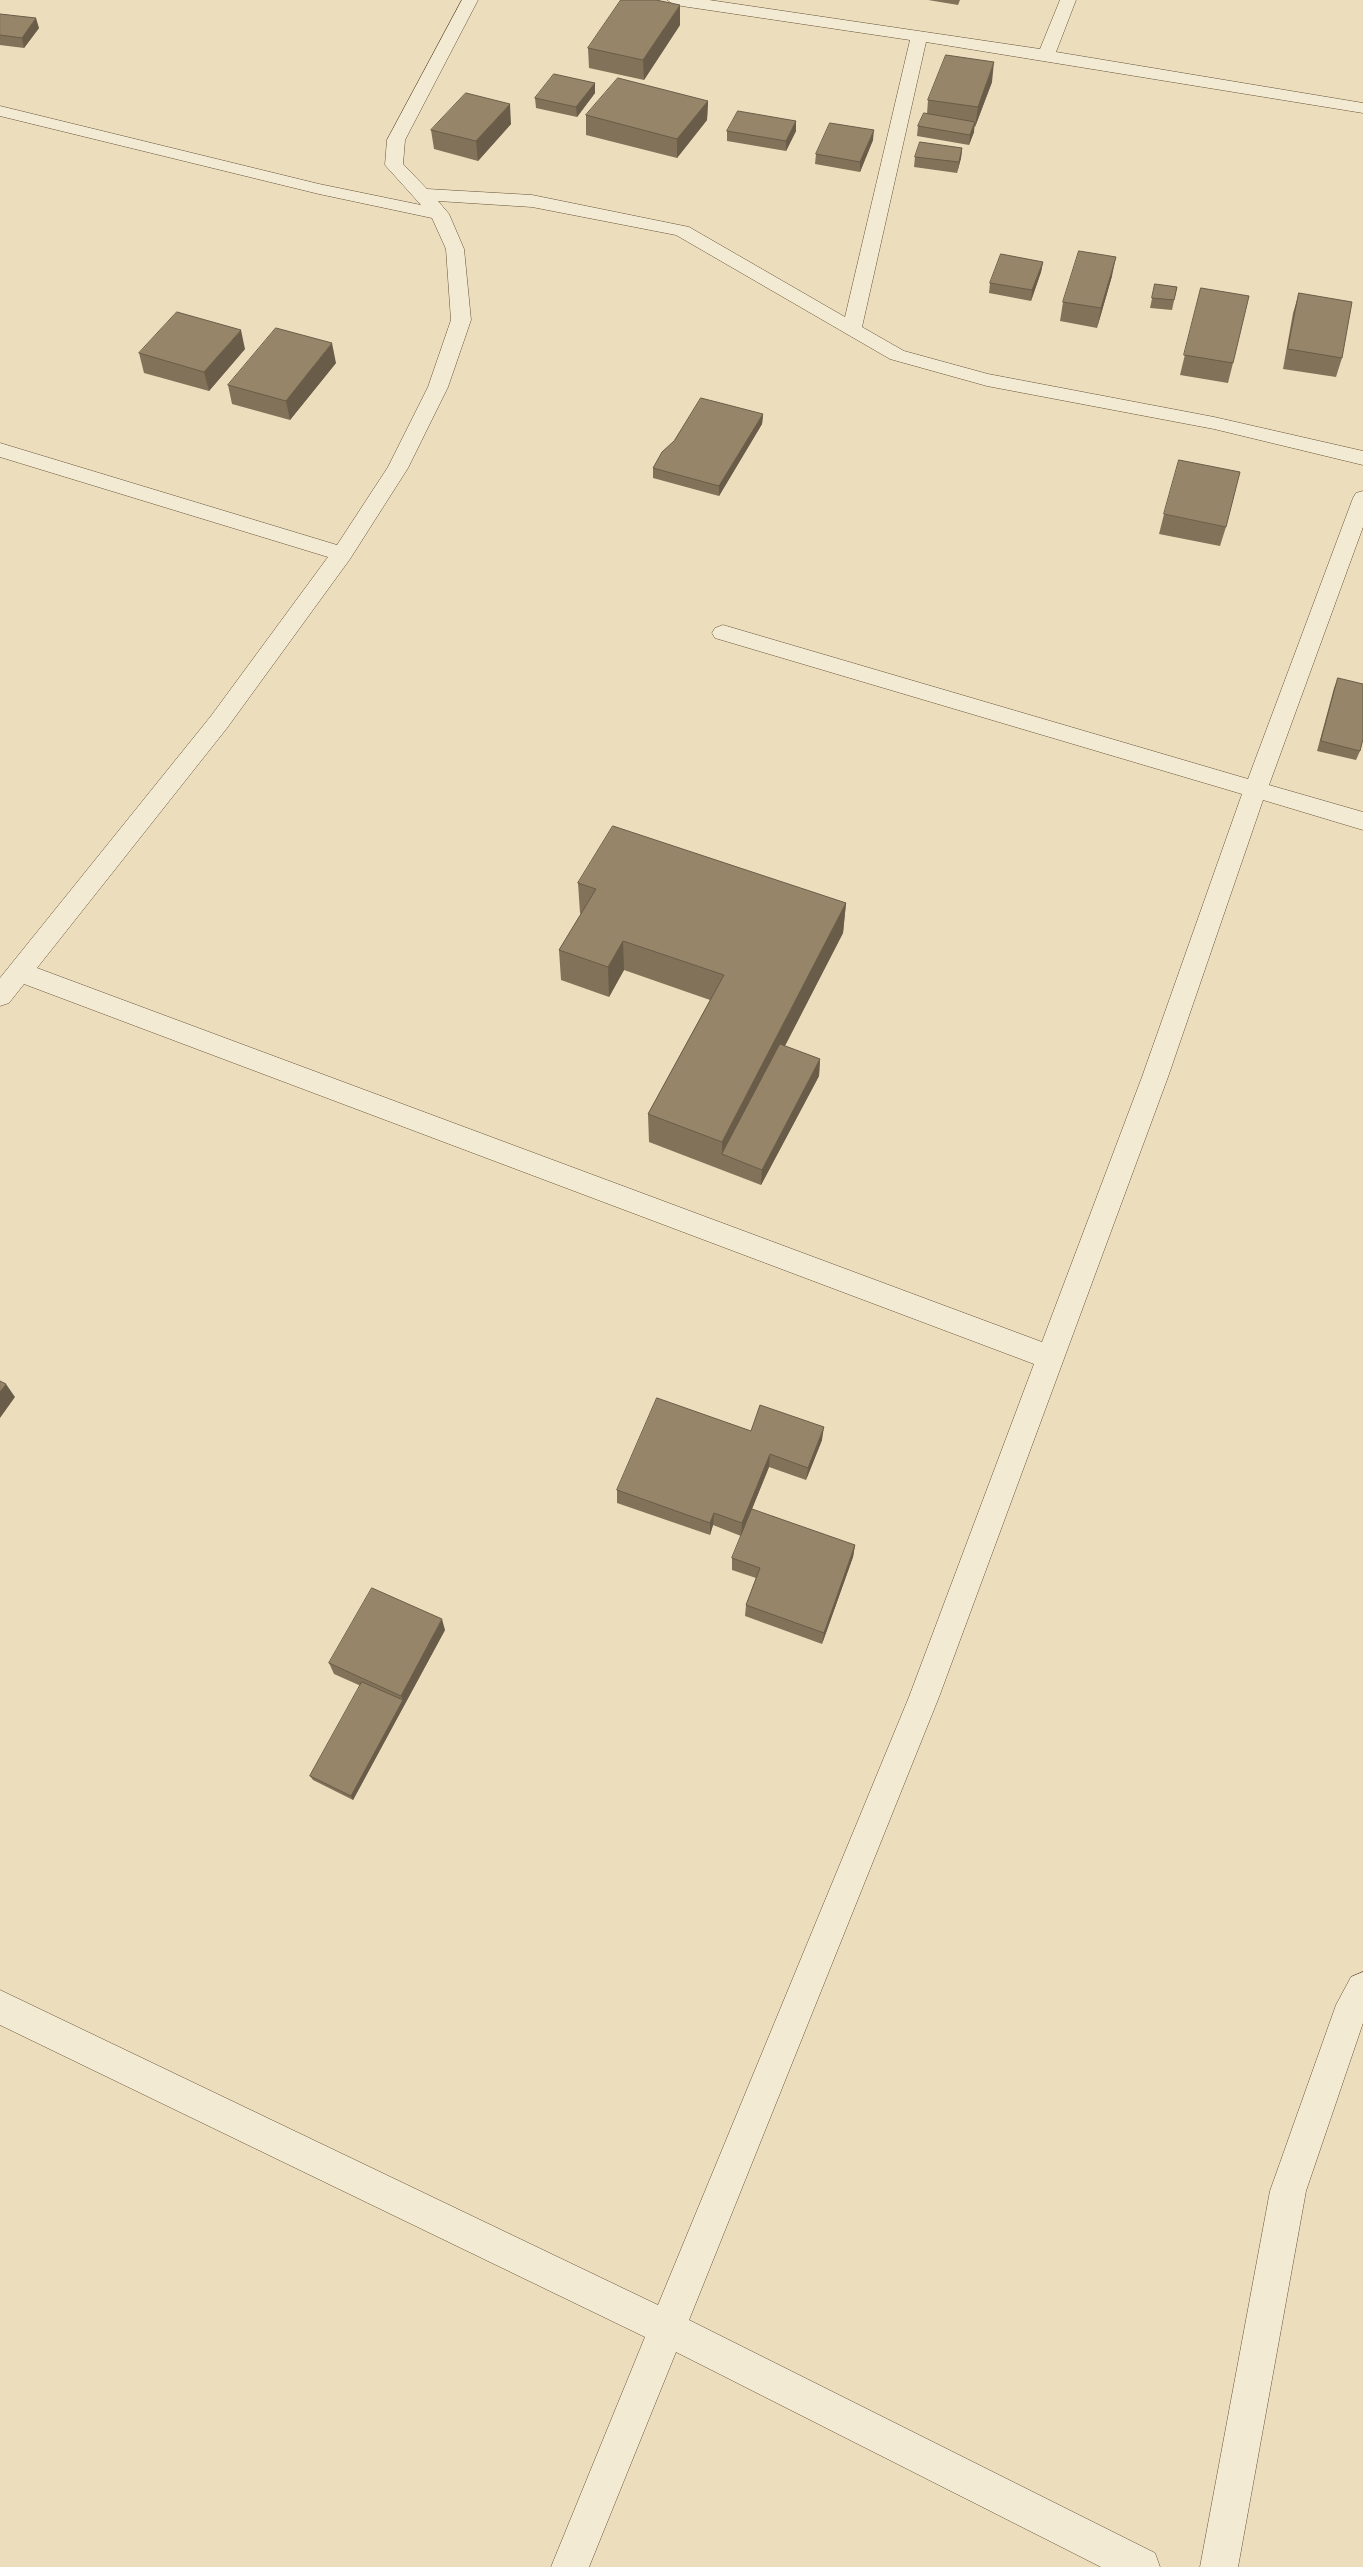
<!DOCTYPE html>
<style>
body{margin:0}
canvas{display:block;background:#ecdebc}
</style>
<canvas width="1363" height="2567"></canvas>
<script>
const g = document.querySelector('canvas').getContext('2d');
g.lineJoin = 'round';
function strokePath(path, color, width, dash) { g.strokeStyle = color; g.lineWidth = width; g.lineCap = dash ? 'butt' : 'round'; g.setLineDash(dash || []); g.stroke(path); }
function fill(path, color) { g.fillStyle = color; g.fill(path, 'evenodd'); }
const street = new Path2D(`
 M462 0H478L405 140 403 164 427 189 532 195 689 227 845 317 910 40 675 5 667 0H709L1040 49 1060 0H1076L1056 52 1363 103V113L926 42 862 327 904 351 988 374 1214 417 1363 451V465L1214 429 987 386 890 359 676 235 532 207 438 201 449 214 464 249 471 320 448 387 408 468 350 559 227 728 37 968 1042 1342 1142 1077 1242 794 715 638 712 633 715 628 723 625 1248 779 1353 498 1356 493 1363 491V527L1269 785 1363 812V830L1263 800 1168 1077 939 1697 689 2320 1155 2553 1160 2567H1101L676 2352 589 2567H551L645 2337 0 2025V1990L658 2305 909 1697 1034 1364 24 984 9 1003 0 1006V978L211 716 328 557 0 457V443L337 545 388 467 428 387 451 320 446 249 432 218 319 194 0 116V106L319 184 421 205 385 165 387 140Z
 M1363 1972V2023L1306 2191 1238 2567H1200L1270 2191 1336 2005 1351 1977Z`);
strokePath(street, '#665238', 1);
fill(street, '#f3ead3');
fill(new Path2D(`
 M928 0H960L958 5Z
 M0 14 39 28 24 48 0 45Z
 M680 25 644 80 589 68 588 48Z
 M992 82 975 127 974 126V132L969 145 917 136 918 126 927 114 928 100Z
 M595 83V93L577 117 536 108 535 98Z
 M708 101 707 120 677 158 586 135V115Z
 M796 121V131L786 151 727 141V131Z
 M511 124 478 161 434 149 431 130Z
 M873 140 860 172 815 164 816 154Z
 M962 148 961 158 957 173 914 167 915 157Z
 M1043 262 1041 272 1031 301 989 293 990 283Z
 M1112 276 1097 328 1060 321 1063 302Z
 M1155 284 1177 287 1172 310 1150 308Z
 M1201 288 1233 363 1228 383 1180 375Z
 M1299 293 1342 358 1336 377 1283 369 1293 313Z
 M245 349 209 391 144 373 139 353Z
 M336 363 290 420 232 404 228 385Z
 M763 414 762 424 719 496 653 478V468L674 441Z
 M1164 514 1226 527 1220 546 1159 534Z
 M1338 678 1360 751 1356 760 1317 751 1334 688Z
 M578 883 846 903 843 933 785 1046 820 1059 819 1076 761 1185 649 1142 648 1114 710 1000 624 970 609 997 561 980 559 950 581 914 580 913Z
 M751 1431 822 1440 806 1480 769 1467 741 1536 713 1525 710 1535 617 1503V1490Z
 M855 1545 853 1557 822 1644 745 1616 746 1605 756 1578 732 1570V1558Z
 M445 1630 353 1800 313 1780 310 1776 361 1686 334 1674 329 1663Z`), '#817259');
fill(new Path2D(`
 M680 5V25L644 80 643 60Z
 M36 18 39 28 24 48 22 38Z
 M994 62 992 82 975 127 978 107Z
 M595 83V93L577 117 576 107Z
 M708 101 707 120 677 158V139Z
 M510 104 511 124 478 161 476 141Z
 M796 121V131L786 151V141Z
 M975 122 974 132 969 145 970 135Z
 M874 130 873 140 860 172V162Z
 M962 148 961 158 957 173 959 162Z
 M1116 257 1112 276 1097 328 1101 308Z
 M1043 262 1041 272 1031 301 1032 290Z
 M241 330 245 349 209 391 204 372Z
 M332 343 336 363 290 420 286 401Z
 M763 414 762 424 719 496V486Z
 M846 903 843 933 728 1156 722 1154V1142Z
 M623 941 624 970 609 997 608 967Z
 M820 1059 819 1076 761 1185 762 1170Z
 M6 1384 15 1397 0 1418V1392Z
 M824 1427 822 1440 806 1480 808 1468Z
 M770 1454 769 1467 741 1536 742 1523Z
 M714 1513 713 1525 710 1535V1523Z
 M855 1545 853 1557 822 1644 824 1633Z
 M442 1619 445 1630 353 1800 351 1796 403 1700 401 1696Z`), '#695d49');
const building = new Path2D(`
 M621 0H656L680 5 643 60 588 48Z
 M0 14 36 18 22 38 0 35Z
 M946 55 994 62 978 107 928 100Z
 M554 74 595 83 576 107 535 98Z
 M618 78 708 101 677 139 586 115Z
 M466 93 510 104 476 141 431 130Z
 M738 111 796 121 786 141 727 131Z
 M924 113 975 122 970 135 918 126Z
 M830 123 874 130 860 162 816 154Z
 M920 142 962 148 959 162 915 157Z
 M1079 251 1116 257 1101 308 1063 302Z
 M1001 254 1043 262 1032 290 990 283Z
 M1155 284 1177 287 1174 300 1152 298Z
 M1201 288 1249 296 1233 363 1184 355Z
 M1299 293 1352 302 1342 358 1288 349Z
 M177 312 241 330 204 372 139 353Z
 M276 328 332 343 286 401 228 385Z
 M701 398 763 414 719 486 653 468 662 452 674 441Z
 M1179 460 1240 472 1226 527 1164 514Z
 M1338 678 1363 684V739L1360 751 1321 741Z
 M613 826 846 903 722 1142 648 1114 724 975 623 941 608 967 559 950 596 889 578 883Z
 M780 1044 820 1059 762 1170 722 1154Z
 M0 1381 6 1384 0 1392Z
 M657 1398 751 1431 760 1405 824 1427 808 1468 770 1454 742 1523 714 1513 710 1523 617 1490Z
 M752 1509 855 1545 824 1633 746 1605 760 1568 732 1558Z
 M372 1588 442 1619 401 1696 329 1663Z
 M362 1682 403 1700 351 1796 310 1776Z`);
fill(building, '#968568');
strokePath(building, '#695d49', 1);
</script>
